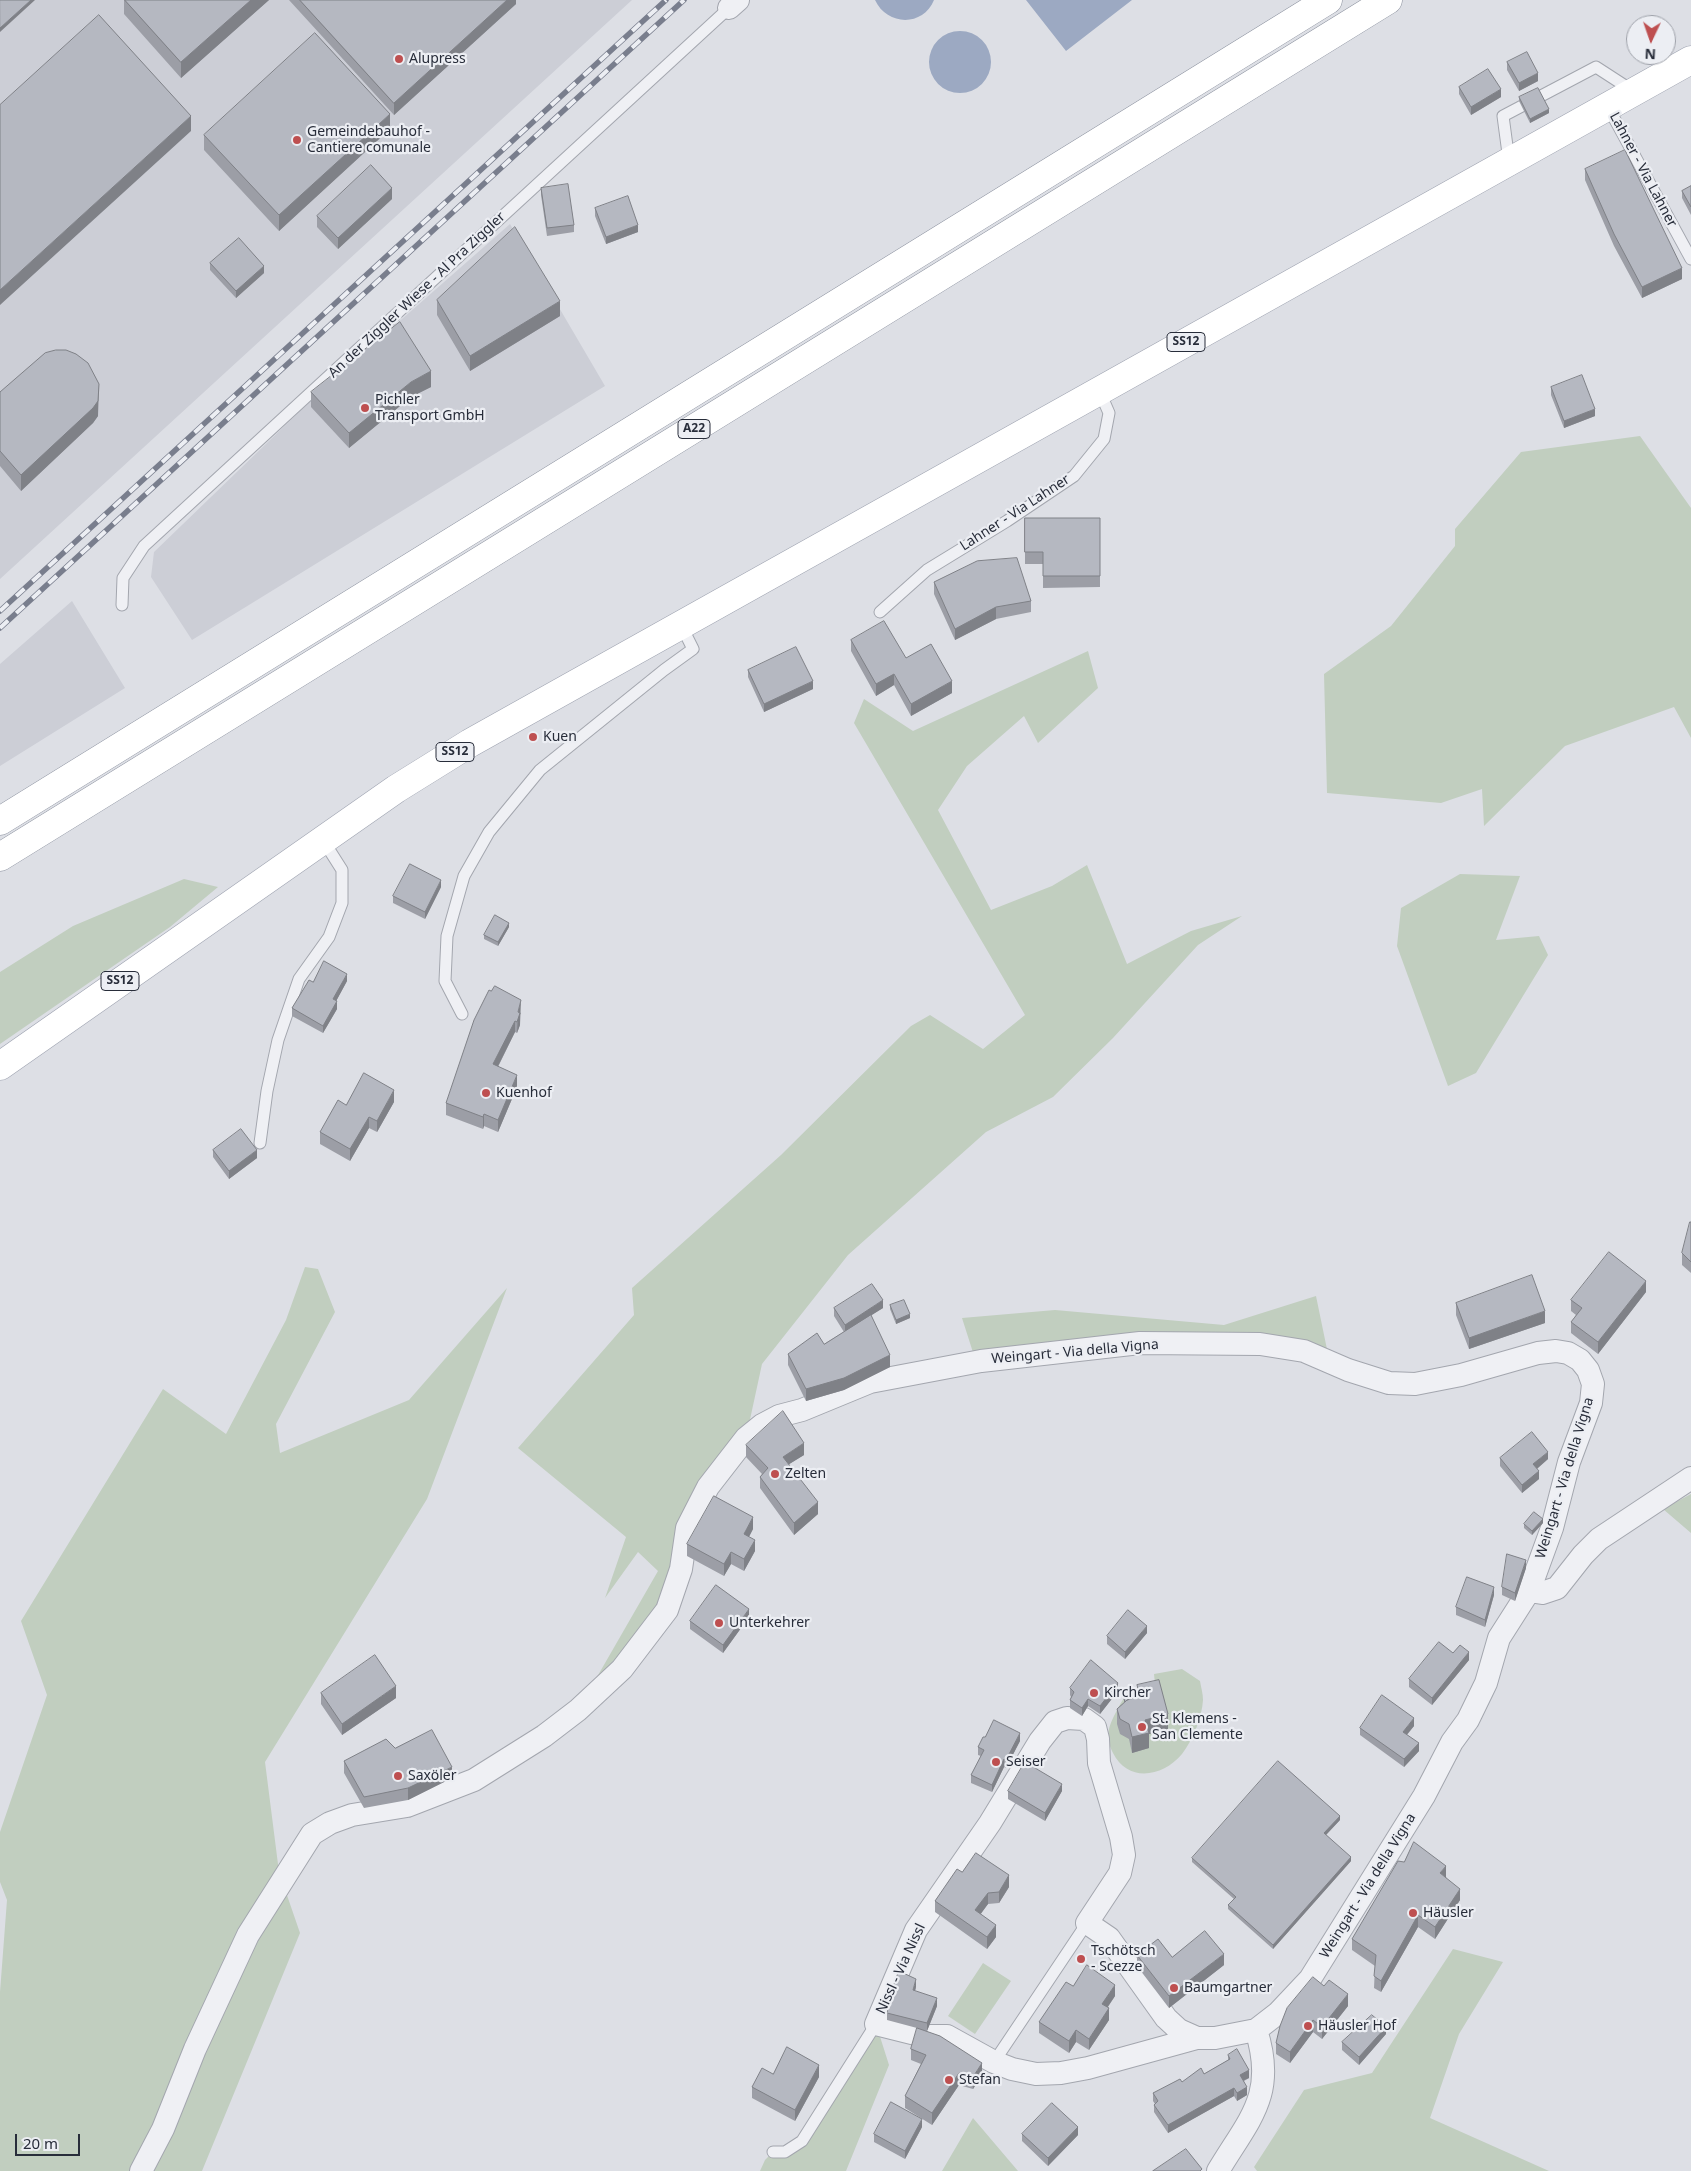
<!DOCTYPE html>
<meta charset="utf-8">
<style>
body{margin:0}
#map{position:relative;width:1691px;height:2171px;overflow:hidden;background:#dddfe5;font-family:"Noto Sans",sans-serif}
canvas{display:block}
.north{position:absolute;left:1626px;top:15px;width:50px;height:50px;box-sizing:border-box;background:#eceef3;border:1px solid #9ea1a9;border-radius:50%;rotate:183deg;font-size:14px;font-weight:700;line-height:20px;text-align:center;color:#282d3a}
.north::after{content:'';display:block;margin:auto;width:18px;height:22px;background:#be4f50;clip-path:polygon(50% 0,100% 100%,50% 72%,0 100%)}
.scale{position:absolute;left:15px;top:2134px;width:65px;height:22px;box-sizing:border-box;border:2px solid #282d3a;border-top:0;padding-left:6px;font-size:15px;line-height:18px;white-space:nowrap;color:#282d3a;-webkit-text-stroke:4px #eceef3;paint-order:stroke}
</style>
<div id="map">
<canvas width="1691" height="2171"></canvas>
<div class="north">N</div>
<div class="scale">20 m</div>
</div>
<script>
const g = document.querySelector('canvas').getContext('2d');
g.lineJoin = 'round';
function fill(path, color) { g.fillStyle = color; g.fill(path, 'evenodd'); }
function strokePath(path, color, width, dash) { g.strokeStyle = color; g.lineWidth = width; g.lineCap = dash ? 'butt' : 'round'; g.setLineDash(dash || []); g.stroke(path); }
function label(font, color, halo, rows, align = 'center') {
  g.font = font + ' "Noto Sans",sans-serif'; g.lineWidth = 4.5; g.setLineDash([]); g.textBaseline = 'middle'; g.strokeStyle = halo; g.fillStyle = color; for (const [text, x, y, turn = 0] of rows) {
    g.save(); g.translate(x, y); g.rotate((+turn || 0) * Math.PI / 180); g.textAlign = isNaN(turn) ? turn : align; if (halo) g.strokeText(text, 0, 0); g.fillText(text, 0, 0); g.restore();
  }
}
fill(new Path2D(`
 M0 0H632L0 579Z
 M510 224 605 386 192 640 151 577 154 552 327 385Z
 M72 601 125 688 0 766V664Z`), '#ccced6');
fill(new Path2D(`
 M1640 436 1691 508V738L1674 707 1565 746 1484 826 1482 789 1441 803 1327 793 1324 674 1391 626 1455 546V529L1521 452Z
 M1088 651 1098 688 1038 743 1024 716 967 766 938 810 991 910 1052 886 1087 865 1127 964 1191 931 1242 916 1198 945 1113 1038 1053 1097 986 1132 848 1255 762 1364 746 1438 708 1487 667 1610 578 1710 658 1571 638 1552 605 1598 626 1537 518 1448 634 1315 632 1288 781 1155 911 1026 930 1015 983 1049 1025 1015 854 723 864 699 913 731Z
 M1460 874 1520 876 1496 940 1539 936 1548 955 1476 1073 1448 1086 1397 946 1401 908Z
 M184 879 218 887 170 927 0 1044V972L73 926Z
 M305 1267 318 1269 335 1312 276 1424 280 1453 409 1400 507 1288 427 1499 265 1762 279 1872 300 1933 202 2171H0V1992L7 1900 0 1882V1832L47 1695 21 1621 163 1389 226 1434 286 1320Z
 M1316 1296 1329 1359 1155 1347 978 1368 962 1318 1055 1310 1224 1325Z
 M1691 1494V1533L1663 1509Z
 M1182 1669 1200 1681C1201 1687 1203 1694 1203 1700 1202 1717 1193 1740 1182 1754 1163 1777 1128 1783 1113 1753 1105 1737 1108 1728 1115 1714 1127 1691 1129 1688 1155 1684L1154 1674Z
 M1453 1949 1503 1962 1459 2034 1430 2118 1549 2171H1257L1254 2167 1304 2090 1372 2073Z
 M983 1963 1011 1981 975 2034 948 2016Z
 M876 2024 889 2065 846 2171H760L765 2160 773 2152 802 2141Z
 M973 2118 1018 2171H942Z`), '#c1cebf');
fill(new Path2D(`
 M875 0H934C923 27 887 26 875 0Z
 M1026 0H1132L1066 51Z
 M929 62a31 31 0 1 1 62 0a31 31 0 1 1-62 0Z`), '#9ca9c2');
const service = new Path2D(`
 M1608 107 1691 259
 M1509 161 1503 116 1596 67 1633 91
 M122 605 123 578 144 546 729 8 726 5
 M880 612 927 570 1007 521 1074 476 1104 439 1109 413 1099 390
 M462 1014 445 981 447 936 464 876 489 832 540 770 664 670 693 649 681 625
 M260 1143 267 1091 278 1040 299 979 329 937 342 903V870L323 840
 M994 2062 1087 1923
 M773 2152H785L802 2141 876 2024`);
const minor = new Path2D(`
 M729 8 738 0
 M1529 1591 1542 1593 1557 1588 1583 1555 1599 1539 1691 1478
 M141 2171 163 2129 195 2049 248 1935 312 1834 330 1823 352 1815 407 1806 474 1780 544 1736 578 1710 622 1669 667 1610 681 1569 687 1528 708 1487 746 1438 762 1425 779 1416 802 1410 870 1382 981 1361 1140 1343 1260 1344 1304 1351 1348 1370 1389 1383 1415 1384 1461 1375 1538 1353 1556 1351 1568 1353 1580 1360 1588 1370 1593 1384 1591 1403 1569 1462 1552 1528 1529 1591 1499 1638 1486 1683 1468 1720 1452 1742 1424 1796 1310 1979 1278 2013 1256 2030 1215 2038H1197L1088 2068 1061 2073 1036 2074 1012 2069 994 2062 947 2036H924L876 2024 916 1930 990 1823 1040 1741 1055 1722 1067 1718 1084 1719 1095 1727 1098 1739 1099 1763 1121 1837 1124 1855 1120 1873 1087 1923 1109 1938 1166 2018 1179 2030 1197 2038
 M1218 2171C1249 2119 1277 2095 1256 2030`);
const primary = new Path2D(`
 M0 1066 396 789 470 743 1691 60`);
const motorway = new Path2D(`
 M0 821 1328 0
 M0 857 1388 0`);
strokePath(service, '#a3a6ae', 13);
strokePath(minor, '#a3a6ae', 24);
strokePath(primary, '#9ea3b0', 29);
strokePath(motorway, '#868c9a', 29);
strokePath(service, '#eff0f4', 11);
strokePath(minor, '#eff0f4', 22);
strokePath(primary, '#fff', 28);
strokePath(motorway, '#fff', 28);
const rail = new Path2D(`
 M0 611 666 0
 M0 628 684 0`);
strokePath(rail, '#797e8d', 5.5);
strokePath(rail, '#eceef3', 4, [11]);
fill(new Path2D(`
 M124 0H269L181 78 124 14Z
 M289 0H516V4L394 115Z
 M1507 62 1538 81 1519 91 1507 70Z
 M1459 87 1501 97 1471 115 1459 94Z
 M1519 97 1549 113 1530 123 1519 101Z
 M390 129 279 231 204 150V135Z
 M1585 169 1682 279 1642 298 1614 246 1585 180Z
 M1691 186V215L1682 198V191Z
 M541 188 574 225V232L547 236 541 195Z
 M392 199 338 249 317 227V216Z
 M595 208 638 232 606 244 595 216Z
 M210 263 264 273 236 298 210 270Z
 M437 300 560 316 470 371 437 315Z
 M431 387 411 397 349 448 311 407V392Z
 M1551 387 1595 416 1564 428 1551 395Z
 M0 392 98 416 93 423 21 491 0 466Z
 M1025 518H1100V587L1043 588V564H1025Z
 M934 582 1031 601V612L996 619 955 640 934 594Z
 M851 640 906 658 952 693 911 716 894 685 876 696 851 651Z
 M748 670 813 689 764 712 748 677Z
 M441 887 425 919 393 903V896Z
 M509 927 498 946 484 939V935Z
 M347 981 336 1001 337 1009 323 1033 292 1016V1008L313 982Z
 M521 1012 520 1015V1025L517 1033 515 1032 498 1067 517 1087 498 1132 484 1126 483 1129 446 1115V1103Z
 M394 1102 377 1132 369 1128 350 1161 320 1144V1132L346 1105Z
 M213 1150 257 1158 229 1179 213 1157Z
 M1691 1222V1273L1682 1265V1253Z
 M1646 1292 1598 1354 1571 1333V1322L1576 1315 1571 1311V1300Z
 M1456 1303 1545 1323 1469 1349 1456 1315Z
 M890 1305 910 1318 896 1324 890 1309Z
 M834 1308H883L871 1315 890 1367 844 1390 806 1401 788 1365V1354L824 1344 844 1332 834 1316Z
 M746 1445 804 1455 789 1464 818 1514 794 1535 760 1488V1477L762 1474 746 1457Z
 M1500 1458 1548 1459 1537 1469 1539 1479 1522 1493 1500 1466Z
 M1543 1523 1532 1535 1524 1528V1524Z
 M753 1529 749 1537 755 1551 744 1571 731 1564 724 1576 687 1556V1544Z
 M1526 1568 1515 1601 1502 1595V1587Z
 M1494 1595 1485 1627 1456 1615V1607Z
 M749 1617 723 1653 690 1629V1621Z
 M1147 1633 1125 1659 1107 1644V1636Z
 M1453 1653 1469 1660 1432 1705 1409 1687V1679Z
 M1137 1685 1168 1729 1149 1734V1748L1132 1753 1129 1739 1120 1734 1117 1724V1709L1124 1703V1699L1137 1696Z
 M1070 1688 1118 1691 1100 1714 1088 1706 1082 1716 1070 1708V1700L1071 1697 1070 1695Z
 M321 1693 396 1698 342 1735 321 1704Z
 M1414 1726 1407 1735 1419 1751 1404 1767 1360 1735V1728Z
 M985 1737 1020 1741 1006 1768 1004 1767 992 1792 971 1783V1775L981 1756 978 1755V1747Z
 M395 1748 452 1778 408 1800 364 1808 344 1773V1761Z
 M1008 1791H1062L1045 1821 1008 1799Z
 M1340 1820 1326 1835 1351 1861 1273 1949 1228 1909V1905L1234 1899 1192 1862V1858Z
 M962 1872 1009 1887 999 1903 988 1904 980 1914 996 1937 987 1949 935 1912V1901Z
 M1446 1877 1460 1900 1435 1939 1418 1927 1381 1992 1374 1988 1375 1966 1352 1950V1939Z
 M1137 1955 1172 1957 1224 1965 1169 2008 1137 1966Z
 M1073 1986 1115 1996 1108 2007 1109 2020 1089 2050 1076 2042 1069 2053 1039 2033V2022Z
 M1324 1986 1348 2006 1322 2039 1313 2032 1290 2063 1276 2054V2043Z
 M916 1987 915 1991 937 2006 927 2031 982 2075 973 2089 959 2085 932 2125 905 2108V2096L921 2064 911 2060V2049L917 2028 887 2020V2013Z
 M1386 2034 1359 2065 1342 2050V2042Z
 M1228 2055 1249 2078 1244 2081 1247 2095 1237 2101 1234 2096 1168 2133 1154 2112V2105L1155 2104 1153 2101V2093L1204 2074 1228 2060Z
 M773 2074 819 2077 795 2121 752 2098V2087Z
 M922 2127 905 2159 874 2142V2134Z
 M1022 2134 1078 2135 1048 2166 1022 2141Z`), '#9c9ea6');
fill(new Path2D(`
 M31 0H35L0 32V28Z
 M251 0H269L181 78V62Z
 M507 0H516V4L394 115V103Z
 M1538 73V81L1519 91V83Z
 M1501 89V97L1471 115V107Z
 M1549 109V113L1530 123V119Z
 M390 114V129L279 231V215Z
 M191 116V131L0 305V290Z
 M392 188V199L338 249V238Z
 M638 225V232L606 244V237Z
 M264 266V273L236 298V291Z
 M1682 268V279L1642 298V287Z
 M560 301V316L470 371V356Z
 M431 371V387L411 397 349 448V433L411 382Z
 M99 384 98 416 93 423 21 491V475Z
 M1595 409V416L1564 428V421Z
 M996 607V619L955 640V629Z
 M894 674V685L876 696V684Z
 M813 681V689L764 712V704Z
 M952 681V693L911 716V704Z
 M441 880V887L425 919V912Z
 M509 923V927L498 946V942Z
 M347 974V981L333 1007V999Z
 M521 1000 520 1025 517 1033 518 1012Z
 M337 1001V1009L323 1033V1026Z
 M515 1021V1032L493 1076V1064Z
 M517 1075V1087L498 1132V1120Z
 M394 1090V1102L377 1132V1121Z
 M484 1114V1126L483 1129V1117Z
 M369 1117V1128L350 1161V1149Z
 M257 1150V1158L229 1179V1171Z
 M1646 1281V1292L1598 1354V1342Z
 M883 1300V1308L845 1332V1325Z
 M1545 1311V1323L1469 1349V1338Z
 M910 1314V1318L896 1324V1320Z
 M890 1355V1367L844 1390 806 1401V1389Z
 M804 1443V1455L783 1468V1457Z
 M1548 1452V1459L1533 1472V1464Z
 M1539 1471V1479L1522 1493V1485Z
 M818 1502V1514L794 1535V1523Z
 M753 1517V1529L744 1546V1534Z
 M1543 1519V1523L1532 1535V1531Z
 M755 1540V1551L744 1571V1559Z
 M731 1552V1564L724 1576V1564Z
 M1526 1560V1568L1515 1601V1593Z
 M1494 1587V1595L1485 1627V1620Z
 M749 1609V1617L723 1653V1645Z
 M1147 1626V1633L1125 1659V1652Z
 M1469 1652V1660L1432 1705V1698Z
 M1118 1683V1691L1100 1714V1706Z
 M396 1686V1698L342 1735V1724Z
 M1088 1699V1706L1082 1716V1708Z
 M1168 1714V1729L1149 1734V1748L1132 1753V1737L1145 1720Z
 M1414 1718V1726L1403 1739V1732Z
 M1020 1733V1741L1006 1768V1760Z
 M1419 1743V1751L1404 1767V1759Z
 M1004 1759V1767L992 1792V1785Z
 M452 1767V1778L408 1800V1788Z
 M1062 1784V1791L1045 1821V1813Z
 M1340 1816V1820L1324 1837V1833Z
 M1351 1857V1861L1273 1949V1945Z
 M1446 1866V1878L1440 1873Z
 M1009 1875V1887L999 1903V1892Z
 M1460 1889V1900L1435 1939V1927Z
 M988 1893V1904L975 1922V1910Z
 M1418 1915V1927L1381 1992V1981Z
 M996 1925V1937L987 1949V1937Z
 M1224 1954V1965L1169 2008V1996Z
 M916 1979V1987L913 1998V1990Z
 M1115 1985V1996L1102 2015V2004Z
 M1348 1994V2006L1322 2039V2027Z
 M937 1998V2006L927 2031V2023Z
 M1109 2008V2020L1089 2050V2039Z
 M1313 2020V2032L1290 2063V2052Z
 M1386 2027V2034L1359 2065V2057Z
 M1076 2030V2042L1069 2053V2041Z
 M982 2063V2075L973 2089V2077Z
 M819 2065V2077L795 2121V2110Z
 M1249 2070V2078L1240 2082V2075Z
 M959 2073V2085L932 2125V2113Z
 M1247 2087V2095L1237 2101V2093Z
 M1234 2088V2096L1168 2133V2125Z
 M922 2119V2127L905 2159V2151Z
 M1078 2127V2135L1048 2166V2158Z`), '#7f8187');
const building = new Path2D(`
 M0 0H31L0 28Z
 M125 0H251L181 62Z
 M300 0H507L394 103Z
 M99 15 191 116 0 290V105Z
 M315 33 390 114 279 215 204 135Z
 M1527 52 1538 73 1519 83 1507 62Z
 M1488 69 1501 89 1471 107 1459 87Z
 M1538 88 1549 109 1530 119 1519 97Z
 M1625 150 1682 268 1642 287 1614 234 1585 169Z
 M371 165 392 188 338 238 317 216Z
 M568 184 574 225 547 228 541 188Z
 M1691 186V207L1682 191Z
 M628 196 638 225 606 237 595 208Z
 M515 227 560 301 470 356 437 300Z
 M239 238 264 266 236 291 210 263Z
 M400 322 431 371 411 382 349 433 311 392Z
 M56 350H66L76 354 88 363 99 384 98 401 93 408 21 475 0 451V392L45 353Z
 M1582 375 1595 409 1564 421 1551 387Z
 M1025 518H1100V576H1043V552H1025Z
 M1017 558 1031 601 996 607 955 629 934 582 977 561Z
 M884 621 906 658 931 644 952 681 911 704 894 674 876 684 851 640Z
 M796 647 813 681 764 704 748 670Z
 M410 864 441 880 425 912 393 896Z
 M495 915 509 923 498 942 484 935Z
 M324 961 347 974 333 999 337 1001 323 1026 292 1008 309 980 313 982Z
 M495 986 521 1000 518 1012 520 1013 517 1022 515 1021 493 1064 517 1075 498 1120 484 1114 483 1117 446 1103 474 1020 489 990 491 991Z
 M364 1073 394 1090 377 1121 369 1117 350 1149 320 1132 338 1100 346 1105Z
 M241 1129 257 1150 229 1171 213 1150Z
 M1690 1222H1691V1262L1682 1253Z
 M1609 1252 1646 1281 1598 1342 1571 1322 1582 1308 1571 1300Z
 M1532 1275 1545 1311 1469 1338 1456 1303Z
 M872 1284 883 1300 845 1325 834 1308Z
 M904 1300 910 1314 896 1320 890 1305Z
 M871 1315 890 1355 844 1378 806 1389 788 1354 817 1333 824 1344Z
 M783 1411 804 1443 783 1457 818 1502 794 1523 760 1477 768 1468 746 1445Z
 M1532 1432 1548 1452 1533 1464 1539 1471 1522 1485 1500 1458Z
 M714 1496 753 1517 744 1534 755 1540 744 1559 731 1552 724 1564 687 1544Z
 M1534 1512 1543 1519 1532 1531 1524 1524Z
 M1507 1554 1526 1560 1515 1593 1502 1587Z
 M1467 1577 1494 1587 1485 1620 1456 1607Z
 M716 1585 749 1609 723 1645 690 1621Z
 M1128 1610 1147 1626 1125 1652 1107 1636Z
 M1439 1642 1453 1653 1460 1645 1469 1652 1432 1698 1409 1679Z
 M375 1655 396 1686 342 1724 321 1693Z
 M1091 1660 1118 1683 1100 1706 1088 1699 1082 1708 1070 1700 1074 1692 1070 1688Z
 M1159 1680 1168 1714 1145 1720 1149 1733 1132 1737 1129 1724 1120 1719 1117 1709 1127 1700 1140 1696 1137 1685Z
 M1137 1695V1697L1127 1700 1125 1702 1124 1699Z
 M1382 1695 1414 1718 1403 1732 1419 1743 1404 1759 1360 1728Z
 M994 1720 1020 1733 1006 1760 1004 1759 992 1785 971 1775 984 1750 978 1747 983 1737H985Z
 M432 1730 452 1767 408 1788 364 1797 344 1761 386 1739 395 1748Z
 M1278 1761 1340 1816 1324 1833 1351 1857 1273 1945 1228 1905 1236 1897 1192 1858Z
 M1025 1762 1062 1784 1045 1813 1008 1791Z
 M1414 1842 1446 1866 1440 1873 1460 1889 1435 1927 1418 1915 1381 1981 1374 1976 1376 1955 1352 1939 1398 1861 1404 1862Z
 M976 1853 1009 1875 999 1892 988 1893 975 1910 996 1925 987 1937 935 1901 957 1869 962 1872Z
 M1205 1931 1224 1954 1169 1996 1137 1955 1158 1939 1172 1957Z
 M1087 1965 1115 1985 1102 2004 1109 2008 1089 2039 1076 2030 1069 2041 1039 2022 1066 1982 1073 1986Z
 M899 1971 916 1979 913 1990 937 1998 927 2023 887 2013 891 1993Z
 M1313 1977 1324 1986 1329 1980 1348 1994 1322 2027 1313 2020 1290 2052 1276 2043 1280 2026 1287 2008Z
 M1372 2015 1386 2027 1359 2057 1342 2042Z
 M917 2028 940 2036 982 2063 973 2077 959 2073 932 2113 905 2096 926 2055 911 2049Z
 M787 2047 819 2065 795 2110 752 2087 762 2068 773 2074Z
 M1237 2049 1249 2070 1240 2075 1247 2087 1237 2093 1234 2088 1168 2125 1154 2105 1158 2101 1153 2093 1180 2079 1182 2082 1201 2068 1204 2074 1230 2059 1228 2055Z
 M891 2102 922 2119 905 2151 874 2134Z
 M1052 2103 1078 2127 1048 2158 1022 2134Z
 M1186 2149 1202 2169 1200 2171H1153Z`);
fill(building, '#b5b8c1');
strokePath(building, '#7f8187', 1);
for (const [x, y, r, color] of [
 [399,59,5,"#be4f50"],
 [297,140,5,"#be4f50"],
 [365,408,5,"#be4f50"],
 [533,737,5,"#be4f50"],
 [486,1093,5,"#be4f50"],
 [775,1474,5,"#be4f50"],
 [719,1623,5,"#be4f50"],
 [1094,1693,5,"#be4f50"],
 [1142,1727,5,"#be4f50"],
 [996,1762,5,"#be4f50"],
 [398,1776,5,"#be4f50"],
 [1413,1913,5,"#be4f50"],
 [1081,1959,5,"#be4f50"],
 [1174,1988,5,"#be4f50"],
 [1308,2026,5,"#be4f50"],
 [949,2080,5,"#be4f50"]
]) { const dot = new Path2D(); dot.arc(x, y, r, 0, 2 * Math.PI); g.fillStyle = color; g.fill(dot); strokePath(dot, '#eceef3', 2); }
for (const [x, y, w] of [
 [1186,342,38],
 [694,429,32],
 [455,752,38],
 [120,981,38]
]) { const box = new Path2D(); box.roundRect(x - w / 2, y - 9.5, w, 19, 4); g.fillStyle = '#eceef3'; g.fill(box); strokePath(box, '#282d3a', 1); }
label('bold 12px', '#282d3a', null, [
 ["SS12",1186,342],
 ["A22",694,429],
 ["SS12",455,752],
 ["SS12",120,981]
]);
label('14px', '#282d3a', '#eceef3', [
 ["Alupress",409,59],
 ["Gemeindebauhof -",307,132],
 ["Cantiere comunale",307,148],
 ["Pichler",375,400],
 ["Transport GmbH",375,416],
 ["Kuen",543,737],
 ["Kuenhof",496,1093],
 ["Zelten",785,1474],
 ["Unterkehrer",729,1623],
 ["Kircher",1104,1693],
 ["St. Klemens -",1152,1719],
 ["San Clemente",1152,1735],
 ["Seiser",1006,1762],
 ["Saxöler",408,1776],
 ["Häusler",1423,1913],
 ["Tschötsch",1091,1951],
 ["- Scezze",1091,1967],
 ["Baumgartner",1184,1988],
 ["Häusler Hof",1318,2026],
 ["Stefan",959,2080]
], 'left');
label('14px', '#282d3a', '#eceef3', [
 ["Lahner - Via Lahner",1643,170,62],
 ["An der Ziggler Wiese - Al Pra Ziggler",417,295,-43],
 ["Lahner - Via Lahner",1015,513,-33],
 ["Weingart - Via della Vigna",1075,1352,-5],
 ["Weingart - Via della Vigna",1565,1478,-73],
 ["Weingart - Via della Vigna",1368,1886,-58],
 ["Nissl - Via Nissl",901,1969,-65]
]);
</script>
